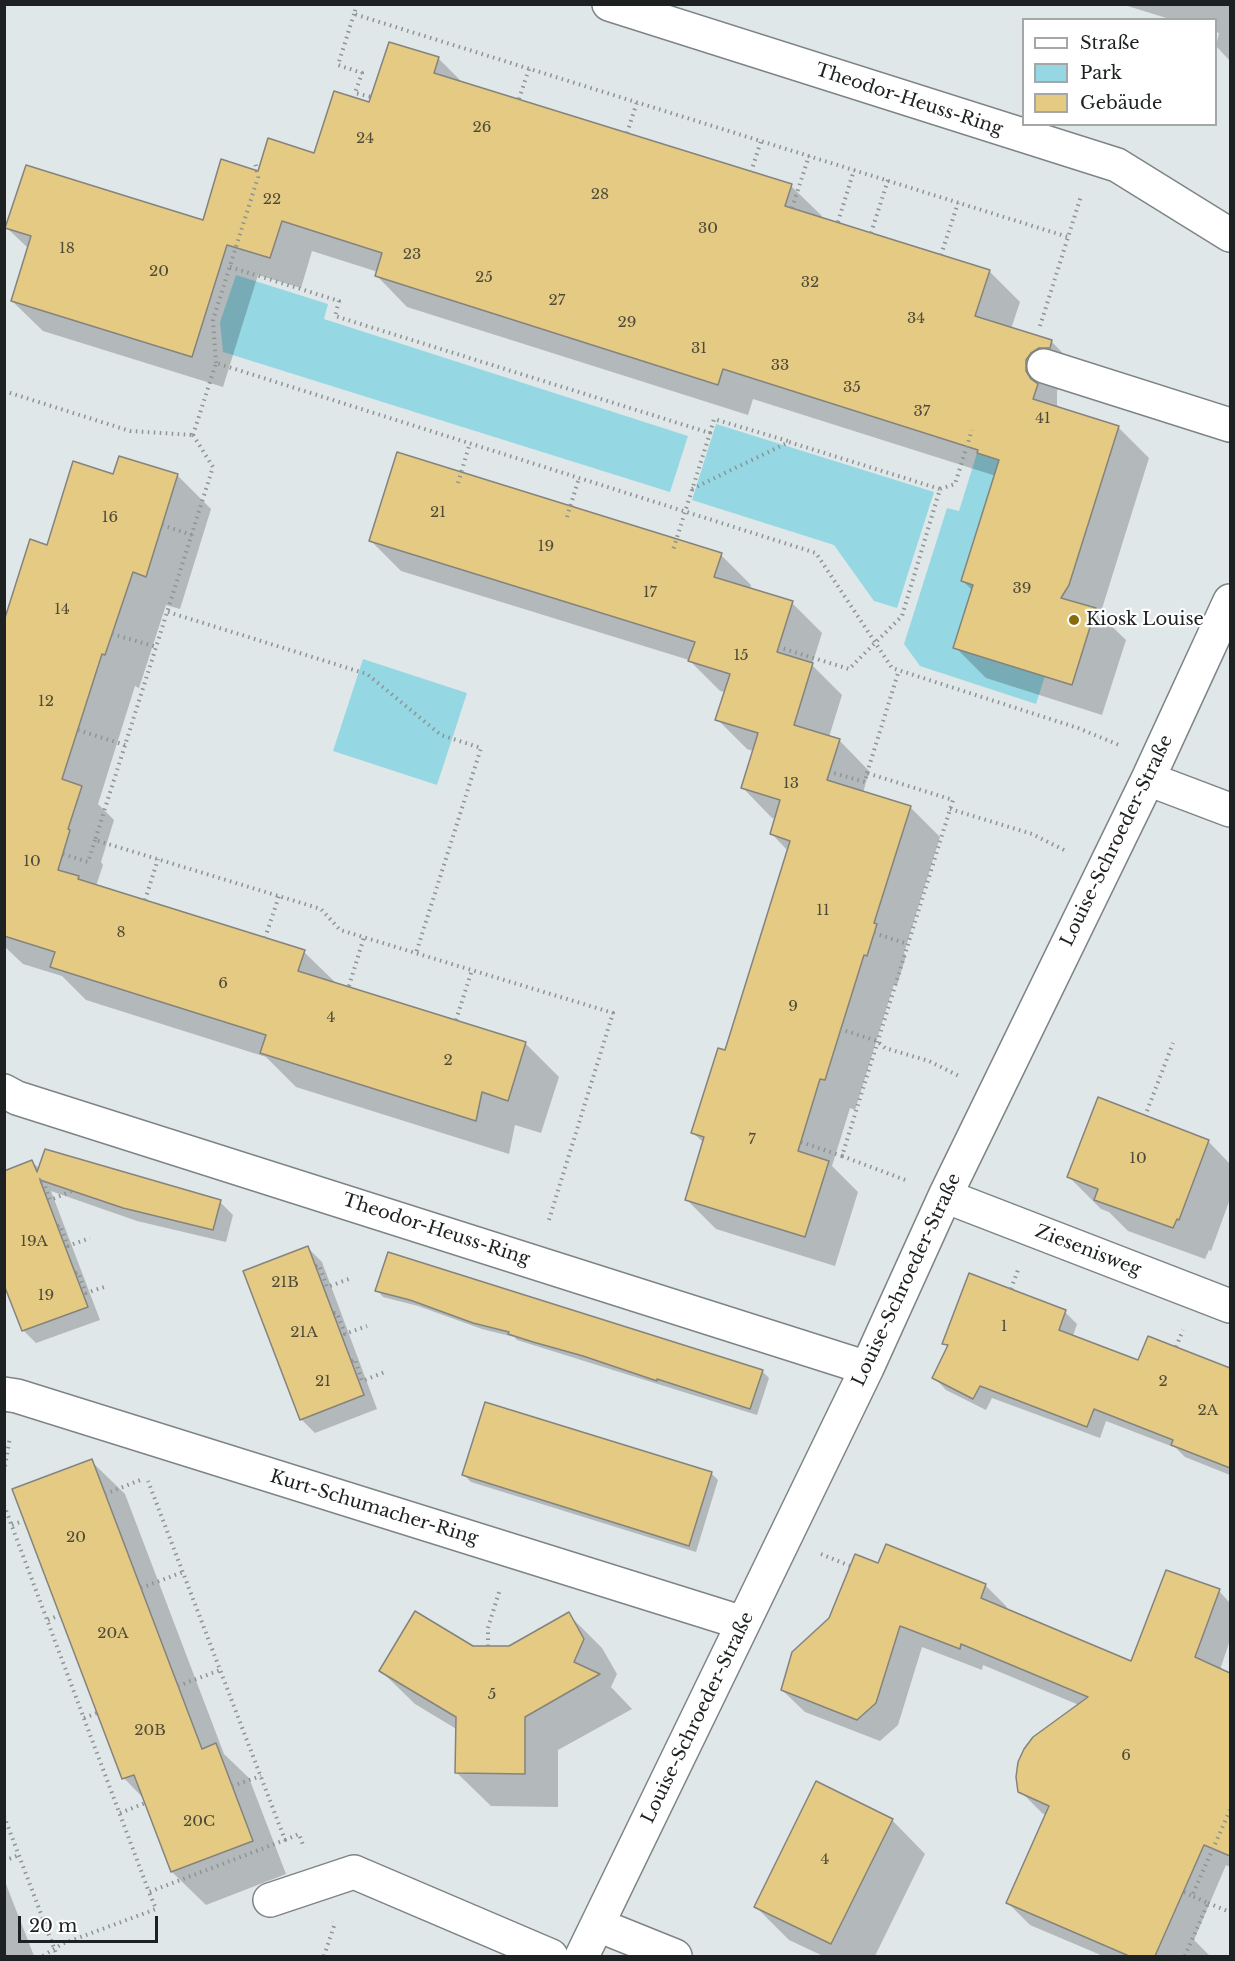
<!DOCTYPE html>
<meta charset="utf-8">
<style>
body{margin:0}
#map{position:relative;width:1235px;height:1961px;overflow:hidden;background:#e0e7e9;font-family:"Libre Baskerville",serif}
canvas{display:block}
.frame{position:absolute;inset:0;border:6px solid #1e2121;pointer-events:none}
.legend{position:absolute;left:1022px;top:18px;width:195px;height:108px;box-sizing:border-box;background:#fff;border:2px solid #a5a6a6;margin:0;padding:8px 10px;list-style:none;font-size:18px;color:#1e2121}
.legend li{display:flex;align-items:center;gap:12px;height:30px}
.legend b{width:30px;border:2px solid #a5a6a6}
.scale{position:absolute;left:18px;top:1916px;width:140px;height:27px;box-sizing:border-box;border:3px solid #1e2121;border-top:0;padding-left:8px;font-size:18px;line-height:21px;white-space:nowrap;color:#1e2121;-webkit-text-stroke:4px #fff;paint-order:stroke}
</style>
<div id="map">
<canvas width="1235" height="1961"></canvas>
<div class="frame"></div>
<ul class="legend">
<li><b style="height:8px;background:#fff"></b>Straße</li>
<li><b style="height:16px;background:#95d8e4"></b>Park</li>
<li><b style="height:16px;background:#e4ca82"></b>Gebäude</li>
</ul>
<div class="scale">20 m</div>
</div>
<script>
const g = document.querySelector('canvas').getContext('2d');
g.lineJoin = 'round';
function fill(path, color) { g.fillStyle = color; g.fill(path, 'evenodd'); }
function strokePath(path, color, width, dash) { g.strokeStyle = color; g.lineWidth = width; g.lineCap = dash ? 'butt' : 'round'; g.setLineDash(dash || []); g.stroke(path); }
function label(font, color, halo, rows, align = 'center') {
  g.font = font + ' "Libre Baskerville",serif'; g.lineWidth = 4.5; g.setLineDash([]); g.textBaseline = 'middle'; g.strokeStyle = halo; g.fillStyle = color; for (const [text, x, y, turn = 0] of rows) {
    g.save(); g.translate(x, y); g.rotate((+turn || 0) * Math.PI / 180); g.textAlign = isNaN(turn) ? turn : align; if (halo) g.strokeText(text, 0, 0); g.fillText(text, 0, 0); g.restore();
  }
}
fill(new Path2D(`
 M236 275 328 304 324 319 688 436 670 492 223 352 220 322Z
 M716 424 934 492 897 608 874 601 834 545 692 500Z
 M977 453 999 460 961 581 973 585 1045 676 1036 704 920 666 904 644 947 508 959 511Z
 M363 659 467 693 437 785 333 751Z`), '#95d8e4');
fill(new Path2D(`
 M1121 4H1230V61L1216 46 1219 33 1216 32V20H1173Z
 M438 58 463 83 791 186 822 216 821 219 989 271 1020 302 1011 329 1052 342 1082 373 1062 383 1057 391V405L1062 410 1118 427 1149 458 1100 615 1126 640 1102 715 986 678 955 647 973 591 963 581 996 476 753 399 748 415 407 307 377 276 378 272 312 251 301 288 258 275 223 387 43 331 12 301 29 249 7 228 204 222 259 173 315 155 370 104Z
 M120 458 178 476 211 509 180 609 166 605 139 688 135 686 98 804 114 820 101 862 103 865 96 886 304 952 337 984 525 1043 559 1077 541 1133 515 1125 509 1154 296 1087 266 1057 86 1000 62 976 23 964 4 946V625L48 547 114 475Z
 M371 541 721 555 751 585 750 590 792 603 822 633 812 665 842 695 829 737 839 740 869 771 863 793 910 807 940 837 904 953 906 956 897 985 894 984 855 1110 850 1108 832 1166 858 1192 835 1266 716 1229 686 1199 704 1143 693 1133 726 1052 788 851 772 834 776 819 772 818 742 787 753 751 747 749 717 719 725 692 720 691 689 660 401 571Z
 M1208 1141 1230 1164V1199L1211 1251 1209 1250 1205 1259 1128 1231 1109 1212 1101 1209 1069 1177Z
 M32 1162 40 1169 220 1202 233 1215 226 1242 137 1221 51 1191 100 1320 36 1343 23 1330Z
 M308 1248 322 1262 377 1409 315 1433 301 1419Z
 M377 1290 762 1371 769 1378 757 1415 517 1340 514 1337 482 1329 418 1306 383 1297Z
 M1065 1312 1077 1324 1073 1336 1139 1362 1149 1338 1230 1369V1475L1185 1457 1176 1448 1106 1421 1100 1438 992 1398 986 1410 946 1390 934 1377 949 1348 944 1343Z
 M91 1461 125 1494 224 1754 249 1778 286 1874 206 1905 172 1872 144 1799 124 1778Z
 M711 1473 718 1480 696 1552 471 1482 464 1475Z
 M879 1565 985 1585 1007 1607 1006 1610 1132 1663 1219 1591 1230 1603V1640L1220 1670 1230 1675V1867L1226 1865 1194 1940 1210 1956H1103L1030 1925 1008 1903 1047 1816 1042 1813 1020 1791 1079 1705 983 1665 982 1670 922 1647 898 1725 880 1741 805 1712 782 1690 830 1618Z
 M568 1614 602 1648 617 1674 611 1687 632 1709 558 1750V1807L491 1806 457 1773 458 1730 415 1704 381 1671 473 1647H509Z
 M892 1820 925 1854 875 1956H823L789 1940 756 1907Z
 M4 1879 34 1956H4Z`), '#0003');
const building = new Path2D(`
 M389 42 439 57 434 73 792 184 785 206 990 270 975 316 1052 340 1050 348H1039L1031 353 1026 360V371L1031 379 1038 384 1033 399 1119 426 1069 585 1061 598 1096 608 1072 685 953 648 973 585 961 581 999 460 977 453 978 450 723 369 718 385 375 276 382 253 282 221 270 258 227 245 192 357 11 301 31 236 5 228 26 165 203 220 221 159 258 171 268 138 314 153 334 91 369 102Z
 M397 452 722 553 714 577 793 601 777 652 813 663 794 725 840 739 827 780 911 806 874 923 877 924 867 956 864 955 825 1080 820 1079 798 1151 829 1161 805 1237 685 1200 704 1137 691 1133 718 1048 725 1050 790 841 770 834 780 800 741 788 758 733 715 720 730 674 688 661 695 642 369 541Z
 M119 456 178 474 146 577 133 572 105 655 102 654 62 779 82 786 68 829 70 830 58 870 79 876 78 879 305 950 298 971 526 1042 508 1101 482 1092 476 1121 260 1053 266 1035 50 967 55 952 4 936V621L30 539 47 545 73 461 113 474Z
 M1098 1097 1209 1140 1179 1220 1177 1219 1173 1228 1094 1200 1098 1189 1067 1177Z
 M45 1149 221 1200 213 1230 123 1208 40 1180 88 1307 22 1331 4 1285V1171L32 1160 37 1172Z
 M308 1246 364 1395 300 1420 243 1271Z
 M388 1252 763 1370 750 1409 657 1379V1381L583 1356 533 1342 508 1334 509 1332 473 1323 410 1300 375 1291Z
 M969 1273 1066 1310 1059 1330 1138 1360 1148 1336 1230 1368V1468L1171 1445 1173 1440 1094 1409 1087 1427 980 1386 973 1399 932 1378 948 1345 942 1344Z
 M485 1402 712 1472 689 1546 462 1475Z
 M92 1459 202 1749 216 1743 253 1841 171 1872 134 1775 122 1779 12 1489Z
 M886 1544 986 1584 981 1598 1131 1661 1166 1570 1220 1589 1195 1657 1230 1673V1856L1204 1845 1155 1956H1129L1006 1903 1049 1806 1018 1792 1016 1777 1018 1762 1024 1749 1033 1737 1088 1697 961 1644 960 1649 900 1626 876 1703 857 1720 781 1690 792 1652 829 1618 855 1554 878 1563Z
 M415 1611 473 1646H509L569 1612 584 1639 574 1662 600 1674 525 1717V1774L455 1773 456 1717 379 1671Z
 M816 1781 893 1819 831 1944 754 1907Z`);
fill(building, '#e4ca82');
strokePath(building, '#85837e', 1.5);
const minor = new Path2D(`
 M609 4 1117 165 1230 235
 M1044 366 1230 425
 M1148 779 1230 810
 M4 1091 17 1098 867 1368
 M945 1196 1230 1306
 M4 1394 17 1396 743 1623
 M270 1900 354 1872 551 1956
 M598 1925 675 1956
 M582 1956 867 1368 945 1196 1148 779 1230 601`);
strokePath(minor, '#7e8485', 36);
strokePath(new Path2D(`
 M357 4 354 14 1068 237
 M354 14 338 65 362 73 355 93 372 97
 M519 99 529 69
 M627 133 637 102
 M751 172 761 141
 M792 208 809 156
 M838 222 854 170
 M871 233 888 180
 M941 255 958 203
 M230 267 339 301 335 316 710 433 673 550
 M1040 326 1081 196
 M216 363 213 320 258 177 255 162
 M4 391 130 431 193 435
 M710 433 714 419 788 441
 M193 435 213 467 95 840 321 909 340 930 613 1013 548 1223
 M193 435 216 363 816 553 892 668 1078 728 1119 745
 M458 483 470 443
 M692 489 789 442 940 489
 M567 517 579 478
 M162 525 192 535
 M168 612 367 674 441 735 481 748 416 953
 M112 634 157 647
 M778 647 849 669 902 616 940 489 955 484 972 430
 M78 730 125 745
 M867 773 899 670
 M950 809 1032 834 1068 852
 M63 854 88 862 95 840
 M145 900 158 859
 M874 933 908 944
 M265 938 279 896
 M349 986 364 937
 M456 1020 472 970
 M840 1029 877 1041 885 1048 929 1061 959 1076
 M1147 1111 1173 1043
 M801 1142 842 1156 953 800 867 773 865 782 830 772
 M842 1156 908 1181
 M40 1180 42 1178 50 1200 72 1191
 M58 1226 60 1225 68 1246 90 1238
 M316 1266 319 1265 327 1287 349 1279
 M76 1273 78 1272 86 1293 107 1286
 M1011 1289 1019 1267
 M334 1313H337L345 1334 367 1326
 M1176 1347 1183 1330
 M352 1361 355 1359 362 1381 385 1372
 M4 1472 10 1437
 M105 1494 143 1479
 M4 1505 149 1892 285 1840 148 1481
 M12 1525 23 1521
 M821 1554 850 1566
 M141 1588 183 1572
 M48 1620 60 1615
 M488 1646V1628L500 1589
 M178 1686 220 1670
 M84 1718 97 1713
 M232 1786 261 1776
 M120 1813 145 1803
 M4 1816 57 1956
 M285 1840 299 1834 303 1845
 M4 1861 19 1855
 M1184 1892 1192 1896
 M1208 1903 1230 1912
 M43 1956 62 1944 156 1909 149 1892
 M324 1956 334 1926 332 1922
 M1185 1956 1208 1903 1192 1896 1230 1810`), '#8e9394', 4, [1.5, 4.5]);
strokePath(minor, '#fff', 33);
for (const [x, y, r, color] of [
 [1074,620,6,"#886c0b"]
]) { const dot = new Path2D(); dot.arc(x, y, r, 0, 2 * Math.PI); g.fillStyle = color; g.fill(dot); strokePath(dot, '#fff', 2); }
label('15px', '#504b39', null, [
 ["26",482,128],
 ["24",365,139],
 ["28",600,195],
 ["22",272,200],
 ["30",708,229],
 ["18",67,249],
 ["23",412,255],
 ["20",159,272],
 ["25",484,278],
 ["32",810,283],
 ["27",557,301],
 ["34",916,319],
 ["29",627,323],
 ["31",699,349],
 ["33",780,366],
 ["35",852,388],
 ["37",922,412],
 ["41",1043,419],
 ["21",438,513],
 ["16",110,518],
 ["19",546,547],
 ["39",1022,589],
 ["17",650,593],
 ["14",62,610],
 ["15",741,656],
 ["12",46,702],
 ["13",791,784],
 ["10",32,862],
 ["11",823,911],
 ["8",121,933],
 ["6",223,984],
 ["9",793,1007],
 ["4",331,1018],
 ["2",448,1061],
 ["7",752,1140],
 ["10",1138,1159],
 ["19A",34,1242],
 ["21B",285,1283],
 ["19",46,1296],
 ["1",1004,1327],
 ["21A",304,1333],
 ["21",323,1382],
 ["2",1163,1382],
 ["2A",1208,1411],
 ["20",76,1538],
 ["20A",113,1634],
 ["5",492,1695],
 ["20B",150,1731],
 ["6",1126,1756],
 ["20C",199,1822],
 ["4",825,1860]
]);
label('18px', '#1e2121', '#fff', [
 ["Theodor-Heuss-Ring",909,100,18],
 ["Louise-Schroeder-Straße",1117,841,-64],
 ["Theodor-Heuss-Ring",436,1230,18],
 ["Ziesenisweg",1088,1251,21],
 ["Louise-Schroeder-Straße",907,1280,-65],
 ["Kurt-Schumacher-Ring",374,1508,17],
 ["Louise-Schroeder-Straße",698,1718,-64]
]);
label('18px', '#1e2121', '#fff', [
 ["Kiosk Louise",1086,620]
], 'left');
</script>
